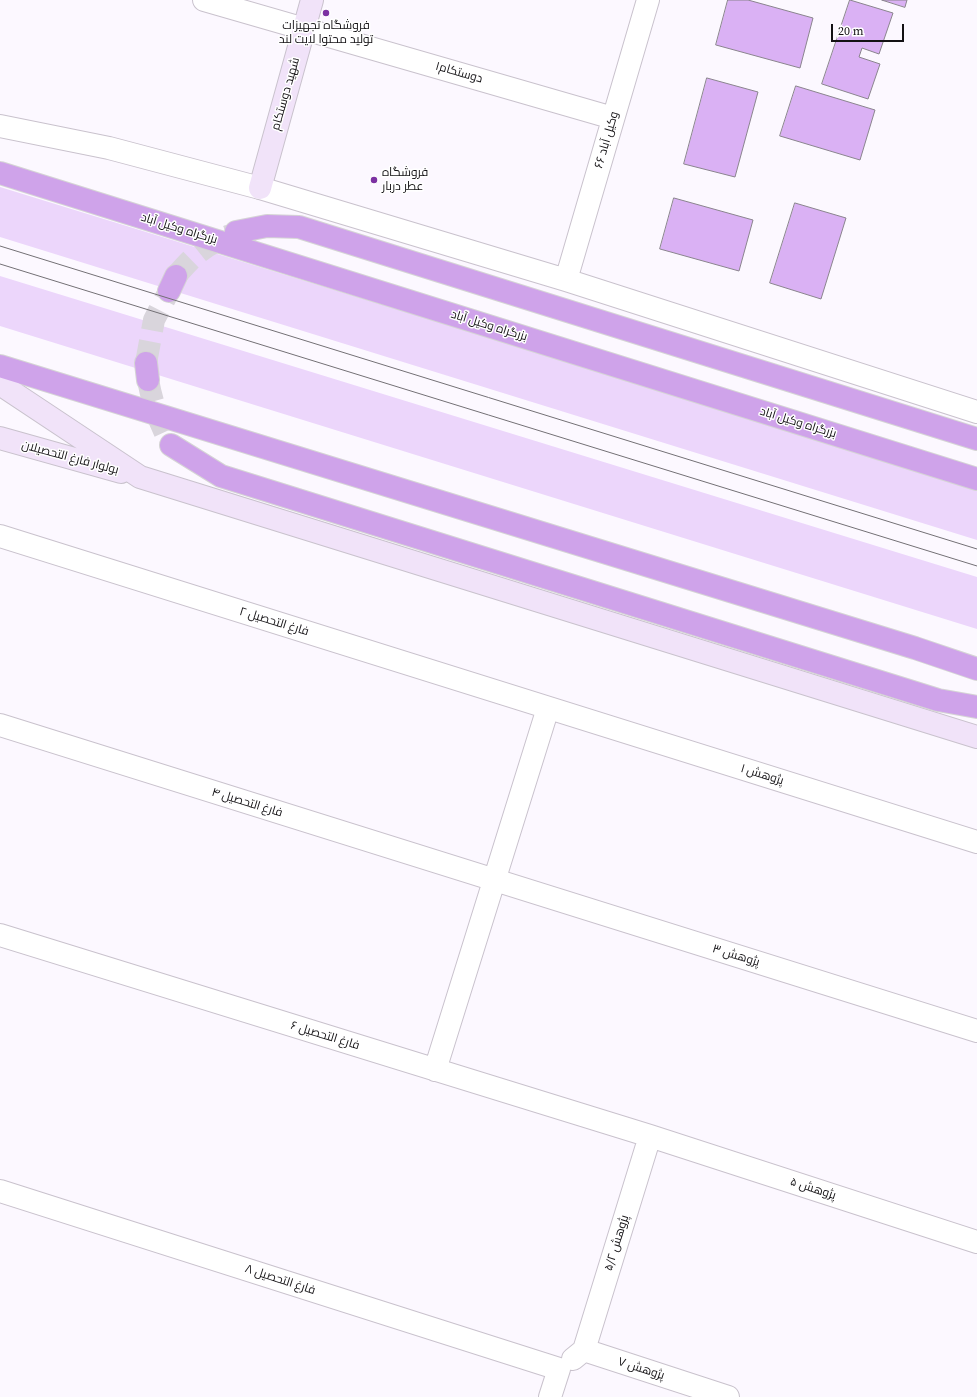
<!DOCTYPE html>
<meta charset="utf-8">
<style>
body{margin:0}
#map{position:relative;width:977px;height:1397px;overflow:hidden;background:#fcf8ff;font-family:"Source Serif 4",serif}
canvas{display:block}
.scale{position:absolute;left:831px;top:24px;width:73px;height:18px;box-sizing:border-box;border:2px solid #131114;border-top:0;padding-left:5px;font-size:12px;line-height:14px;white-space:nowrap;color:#131114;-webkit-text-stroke:3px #fff;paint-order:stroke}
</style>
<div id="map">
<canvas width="977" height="1397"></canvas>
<div class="scale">20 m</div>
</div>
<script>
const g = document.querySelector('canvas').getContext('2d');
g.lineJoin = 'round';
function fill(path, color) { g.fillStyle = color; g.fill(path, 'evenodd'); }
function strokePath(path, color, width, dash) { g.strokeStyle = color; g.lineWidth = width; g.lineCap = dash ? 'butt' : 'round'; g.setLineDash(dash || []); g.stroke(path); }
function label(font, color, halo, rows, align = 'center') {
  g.font = font + ' "Source Serif 4",Cairo,serif'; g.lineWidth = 3; g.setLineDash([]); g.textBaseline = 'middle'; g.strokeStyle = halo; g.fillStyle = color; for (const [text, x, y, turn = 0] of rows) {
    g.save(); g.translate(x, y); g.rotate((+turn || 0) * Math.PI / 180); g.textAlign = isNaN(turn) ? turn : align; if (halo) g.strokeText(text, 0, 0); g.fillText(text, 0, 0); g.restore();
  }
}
fill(new Path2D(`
 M0 187 977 488V540L0 237Z
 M0 276 977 577V629L0 326Z`), '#ecd6fb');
const building = new Path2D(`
 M728 0H748L813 18 800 68 716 45Z
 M850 0 893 13 879 54 862 48 859 57 880 64 868 99 822 84Z
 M882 0H907L905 7Z
 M707 78 758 92 735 177 684 164Z
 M796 86 875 110 860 160 780 136Z
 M674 198 753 220 739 271 660 249Z
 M795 203 846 218 821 299 770 283Z`);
fill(building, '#dab1f4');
strokePath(building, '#8a848e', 1);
strokePath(new Path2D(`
 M176 276C194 255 204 246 230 235
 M146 363 154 320 169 291
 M148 380C153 406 159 422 171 445`), '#d9d5dc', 22, [22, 11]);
const street = new Path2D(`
 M204 0 613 118
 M0 126 109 148 260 188 566 280 977 412
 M566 280 648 0
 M0 536 977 842
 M0 725 977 1031
 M0 935 650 1136 977 1242
 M435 1070 548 708
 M0 1191 559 1369
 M584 1350 650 1136
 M573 1359 584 1350 728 1397
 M550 1397 559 1369`);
const secondary = new Path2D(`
 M260 188 312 0
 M0 384 140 477 977 737
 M0 438 121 472`);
const highway = new Path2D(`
 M0 173 977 479
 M236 232 267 226 299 227 977 439
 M169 291 176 276
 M146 363 148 380
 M0 366 915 648 977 669
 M171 445 221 476 938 700 977 707`);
strokePath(street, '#c9c2cd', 24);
strokePath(secondary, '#c9c2cd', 24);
strokePath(highway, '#d5d4d5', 24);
strokePath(street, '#fff', 22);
strokePath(secondary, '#f1e3f9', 22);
strokePath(highway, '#cfa3ea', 22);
strokePath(new Path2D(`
 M0 246 977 549
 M0 264 977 566`), '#737075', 1);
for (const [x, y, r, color] of [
 [326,13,4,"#7c31a2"],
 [374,180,4,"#7c31a2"]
]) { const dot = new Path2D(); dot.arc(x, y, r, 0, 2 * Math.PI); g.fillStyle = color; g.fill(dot); strokePath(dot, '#fff', 1.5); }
label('12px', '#131114', '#fff', [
 ["فروشگاه تجهیزات",326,26],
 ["تولید محتوا لایت لند",326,40],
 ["فروشگاه",382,173,"left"],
 ["عطر دربار",382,187,"left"]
]);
label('12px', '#131114', '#fff', [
 ["دوستکام۱",459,73,16],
 ["شهید دوستکام",286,94,-74],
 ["وکیل آباد ۶۶",607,140,-74],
 ["بزرگراه وکیل آباد",179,229,17],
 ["بزرگراه وکیل آباد",489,326,17],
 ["بزرگراه وکیل آباد",798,423,17],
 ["بولوار فارغ التحصیلان",70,458,15],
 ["فارغ التحصیل ۲",274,622,17],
 ["پژوهش ۱",762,775,17],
 ["فارغ التحصیل ۴",247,803,17],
 ["پژوهش ۳",736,956,17],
 ["فارغ التحصیل ۶",325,1036,17],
 ["پژوهش ۵",813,1189,18],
 ["پژوهش ۵/۲",617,1243,-73],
 ["فارغ التحصیل ۸",280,1280,18],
 ["پژوهش ۷",641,1369,18]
]);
</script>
